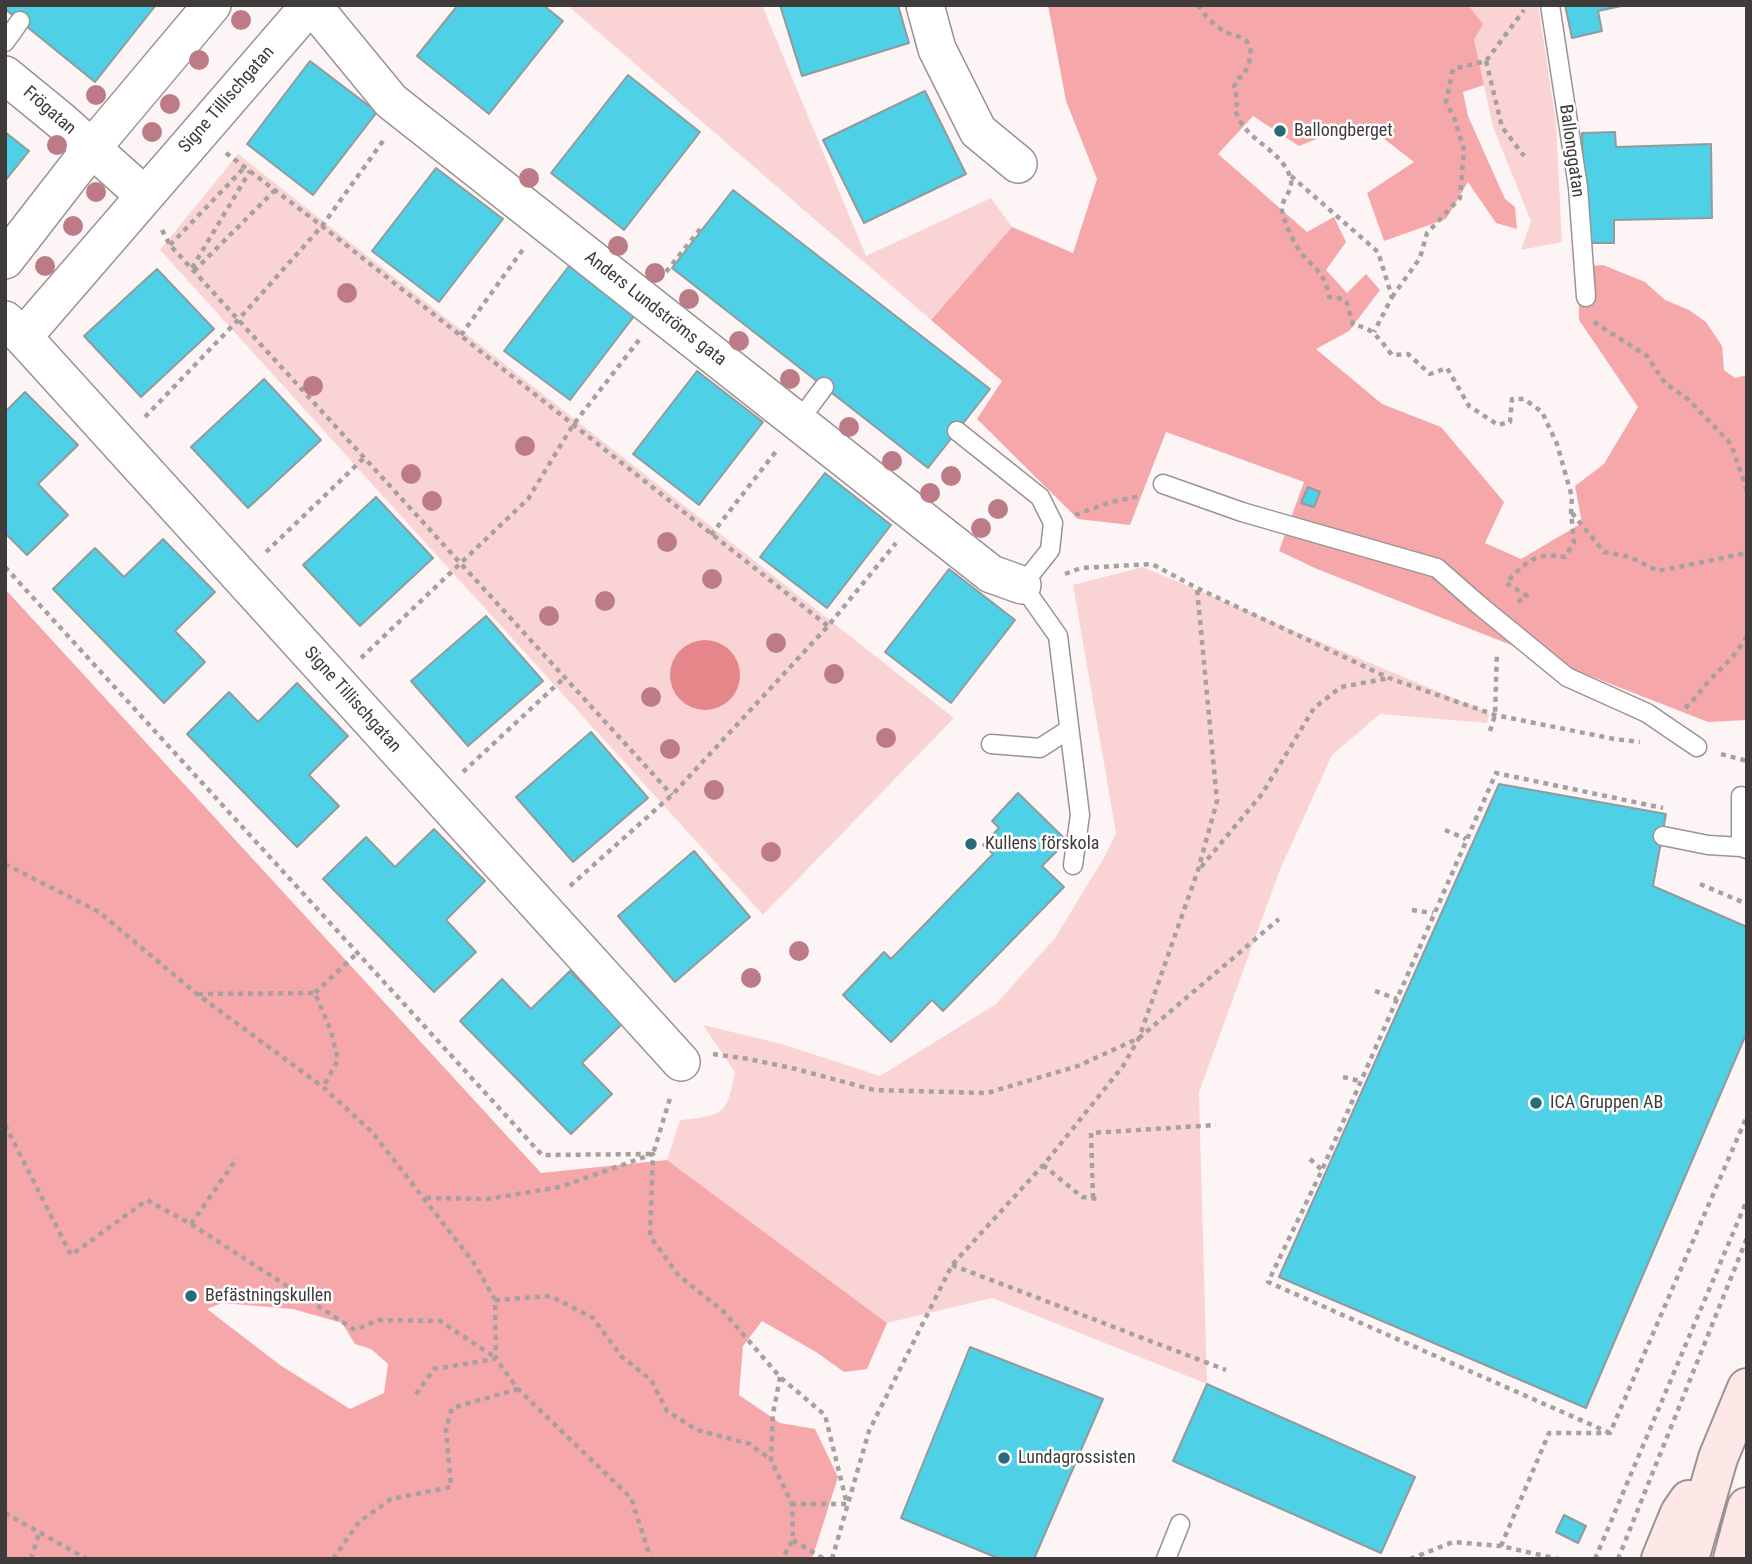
<!DOCTYPE html>
<meta charset="utf-8">
<style>
body{margin:0}
#map{position:relative;width:1752px;height:1564px;overflow:hidden;background:#fdf5f5;font-family:"Roboto Condensed",sans-serif}
canvas{display:block}
.frame{position:absolute;inset:0;border:7px solid #3f3b3b;pointer-events:none}
</style>
<div id="map">
<canvas width="1752" height="1564"></canvas>
<div class="frame"></div>
</div>
<script>
const g = document.querySelector('canvas').getContext('2d');
g.lineJoin = 'round';
function fill(path, color) { g.fillStyle = color; g.fill(path, 'evenodd'); }
function strokePath(path, color, width, dash) { g.strokeStyle = color; g.lineWidth = width; g.lineCap = dash ? 'butt' : 'round'; g.setLineDash(dash || []); g.stroke(path); }
function label(font, color, halo, rows, align = 'center') {
  g.font = font + ' "Roboto Condensed",sans-serif'; g.lineWidth = 5; g.setLineDash([]); g.textBaseline = 'middle'; g.strokeStyle = halo; g.fillStyle = color; for (const [text, x, y, turn = 0] of rows) {
    g.save(); g.translate(x, y); g.rotate((+turn || 0) * Math.PI / 180); g.textAlign = isNaN(turn) ? turn : align; if (halo) g.strokeText(text, 0, 0); g.fillText(text, 0, 0); g.restore();
  }
}
fill(new Path2D(`
 M567 5H762L866 256 991 198 1012 227 931 320Z
 M1468 5H1538L1556 122 1562 242 1521 250 1531 221 1493 127 1474 40 1482 24Z
 M238 154 954 718 763 915 160 250Z
 M1143 567 1489 713 1487 723 1380 714 1332 755 1279 872 1199 1092 1207 1384 992 1298 887 1323 667 1160 680 1120C723 1116 727 1115 735 1072L703 1025 782 1044 880 1076 996 1004 1055 938 1105 856 1116 833 1073 585Z`), '#fad4d4');
fill(new Path2D(`
 M1048 5H1468L1483 24 1474 40 1484 85 1463 92 1468 116 1505 199 1515 207 1517 229 1496 223 1468 182 1446 219 1384 241 1367 193 1414 162 1383 138 1354 124 1299 146 1253 116 1218 154 1307 232 1334 217 1346 242 1326 270 1347 293 1366 274 1380 290 1349 331 1316 349 1382 404 1441 427 1504 502 1485 543 1521 559 1582 523 1575 486 1604 464 1638 407 1579 320 1578 267 1603 265 1645 282 1665 300 1689 310 1706 322 1722 346 1724 370 1735 378 1747 375V720L1708 722 1317 569 1279 551 1304 482 1166 432 1130 525 1078 519 977 419 1002 381 931 320 1012 227 1073 253 1097 179 1066 101Z
 M5 589 541 1173 667 1160 887 1323 867 1369 844 1372 816 1352 762 1321 743 1346 739 1395 780 1423 815 1429 838 1477 812 1559H5ZM222 1303 293 1309 342 1323 355 1344 371 1349 388 1364 384 1393 350 1409 280 1365 207 1309Z`), '#f5a7a9');
fill(new Path2D(`
 M670 675a35 35 0 1 1 70 0a35 35 0 1 1-70 0Z`), '#e4868a');
const building = new Path2D(`
 M5 5H156L95 82 5 9Z
 M458 5H543L563 21 489 114 417 56Z
 M780 5H898L909 43 802 76Z
 M1565 5H1626L1598 11 1602 31 1572 38Z
 M310 61 377 112 313 195 247 144Z
 M628 75 700 132 624 230 551 173Z
 M925 91 966 174 864 223 823 140Z
 M5 132 29 151 5 181Z
 M1615 132 1616 147 1711 144 1712 218 1614 220V243H1585L1582 133Z
 M436 168 503 219 439 302 372 251Z
 M733 190 990 389 928 468 672 268Z
 M569 266 635 315 570 400 504 351Z
 M157 269 214 329 141 397 84 336Z
 M697 371 763 422 699 505 633 454Z
 M264 379 321 440 248 508 191 447Z
 M25 392 78 445 38 484 68 515 27 555 5 533V412Z
 M825 473 891 525 827 608 760 557Z
 M1308 487 1320 492 1314 507 1301 503Z
 M376 497 433 558 360 626 303 565Z
 M163 539 215 592 175 631 205 662 164 703 53 589 95 548 124 577Z
 M949 569 1015 620 951 703 885 652Z
 M486 616 543 681 468 746 411 681Z
 M297 683 348 736 309 775 339 806 297 847 187 734 229 692 258 722Z
 M591 732 648 798 573 862 516 797Z
 M1499 784 1666 814 1653 886 1747 927V1032L1586 1408 1279 1277Z
 M1018 793 1067 841 1042 866 1064 887 943 1011 932 1000 891 1042 843 995 884 952 891 959 993 854 983 845 999 828 992 821Z
 M434 829 485 881 446 920 476 952 434 992 323 879 366 837 395 867Z
 M694 851 750 917 675 982 618 916Z
 M570 971 622 1024 582 1063 612 1094 571 1134 460 1021 502 979 531 1009Z
 M970 1347 1103 1399 1034 1559H1000L901 1518Z
 M1207 1384 1415 1477 1381 1553 1173 1461Z
 M1564 1515 1586 1526 1578 1543 1556 1532Z`);
fill(building, '#4ed0e6');
strokePath(building, '#939a9c', 2);
const lane = new Path2D(`
 M1550 5 1578 187 1586 297
 M5 42 20 21
 M798 422 824 387
 M957 431 1040 497 1053 523 1050 550 1022 585 1058 636 1080 815 1073 865
 M1163 484 1242 512 1437 568 1478 604 1567 677 1647 713 1697 747
 M991 744 1040 748 1068 730
 M1741 796V847L1747 849
 M1663 836 1708 845 1741 847
 M1166 1559 1180 1524`);
const street = new Path2D(`
 M312 5 391 101 991 574 1022 585
 M925 5 937 49 978 131 1018 164
 M5 75 60 120 144 195
 M5 260 91 149 212 5
 M5 320 23 337 681 1062
 M23 337 310 5`);
const secondary = new Path2D(`
 M1661 1559 1680 1513 1689 1500
 M1689 1559 1718 1458 1747 1388
 M1733 1559 1747 1507`);
strokePath(lane, '#9b9393', 21);
strokePath(street, '#9b9393', 40);
strokePath(secondary, '#9b9393', 42);
strokePath(new Path2D(`
 M1198 5C1204 15 1216 27 1226 32 1231 35 1237 35 1242 38 1257 45 1249 67 1242 77L1238 78 1234 87 1238 101 1235 109C1244 141 1277 146 1289 174 1295 187 1287 193 1283 203 1280 210 1284 218 1286 224 1290 234 1295 245 1301 253 1314 268 1327 276 1329 297L1343 299 1347 303 1353 325C1373 327 1380 340 1392 355L1408 354 1430 374 1447 368 1469 406 1498 425 1510 422 1512 399H1524L1542 412 1557 444 1572 497 1571 512 1574 542 1565 557C1535 551 1525 563 1506 583L1527 596 1516 603
 M1486 61 1502 127 1524 156
 M226 153 322 226 828 626
 M1291 176 1378 252 1392 297 1374 332
 M162 230 170 245 672 795
 M170 245 245 167
 M192 268 250 171
 M194 271 275 190
 M666 272 701 228 703 229
 M1392 297 1420 258 1427 233 1460 198 1464 150 1455 120 1446 102 1453 69 1486 61 1524 10
 M1594 322 1647 356 1665 383 1689 400 1731 444 1747 491
 M461 335 524 248
 M145 417 238 320 322 226 383 141
 M1572 513 1604 552 1630 557 1658 571 1747 553
 M1075 515 1111 502 1140 496
 M711 535 777 450
 M266 552 365 457
 M5 567 542 1155 653 1154 671 1095
 M1065 574 1081 568 1152 564 1197 588 1389 678 1495 715 1614 739 1640 742
 M361 658 528 499 573 425 639 340
 M1685 708C1694 700 1700 692 1707 683 1723 666 1735 657 1747 636
 M1490 731 1495 715 1497 652
 M1721 754 1747 761
 M463 772 565 677
 M1445 830 1466 839
 M5 864 99 912 197 994 323 1087 372 1132 474 1263 495 1300 496 1359 518 1389 631 1498 651 1559
 M1201 867 1262 794 1314 708 1341 687 1389 678
 M1700 884 1747 904
 M570 886 672 795 828 626 896 543
 M1412 910 1433 913
 M1375 991 1397 999
 M315 993 357 953
 M198 994 315 993 331 1031 338 1060 323 1087
 M713 1054 749 1059 796 1069 874 1090 987 1093 1078 1066 1139 1038 1279 919
 M1343 1077 1360 1081
 M5 1125 71 1255 147 1200 191 1224 355 1330 378 1320 440 1321 496 1358
 M1310 1159 1322 1170
 M1043 1165 1082 1197 1099 1199
 M426 1198 488 1199 560 1187 653 1154 650 1236 679 1276 723 1311 780 1377 825 1415 847 1504H792
 M1093 1198 1091 1133 1216 1125
 M191 1224 237 1158
 M952 1265 1226 1370
 M495 1300 550 1296 593 1318 621 1356 651 1380 667 1411 697 1430 750 1444 771 1460
 M780 1377 773 1414 771 1460 792 1504 793 1540 782 1559
 M416 1394 434 1369 495 1359
 M1610 1433 1268 1282 1322 1170 1496 773 1663 808
 M5 1513 87 1559
 M793 1540 824 1559
 M1501 1546 1549 1433H1610L1747 1116
 M31 1559 39 1533
 M333 1559 359 1522 391 1499 451 1487 446 1429 452 1408 518 1389
 M832 1559 869 1431 952 1265 1046 1162 1123 1066 1139 1038 1198 870 1217 801 1197 588
 M1410 1559 1453 1542 1501 1546 1558 1559
 M1595 1559 1747 1200
 M1618 1559 1747 1238`), '#a7a0a0', 4.5, [5, 5]);
strokePath(lane, '#fff', 18);
strokePath(street, '#fff', 37);
strokePath(secondary, '#fde7e7', 38);
g.fillStyle = '#bc7b86';
for (const [x, y] of [
 [241,20],
 [199,60],
 [96,95],
 [170,104],
 [152,132],
 [57,145],
 [529,178],
 [96,192],
 [73,226],
 [618,246],
 [45,266],
 [655,273],
 [347,293],
 [689,299],
 [739,341],
 [790,379],
 [313,386],
 [849,427],
 [525,446],
 [892,461],
 [411,474],
 [951,476],
 [930,493],
 [432,501],
 [998,509],
 [981,528],
 [667,542],
 [712,579],
 [605,601],
 [549,616],
 [776,643],
 [834,674],
 [651,697],
 [886,738],
 [670,749],
 [714,790],
 [771,852],
 [799,951],
 [751,978]
]) { g.beginPath(); g.arc(x, y, 10, 0, 2 * Math.PI); g.fill(); }
for (const [x, y, r, color] of [
 [1280,131,7,"#246c78"],
 [971,844,7,"#246c78"],
 [1536,1103,7,"#246c78"],
 [191,1296,7,"#246c78"],
 [1004,1458,7,"#246c78"]
]) { const dot = new Path2D(); dot.arc(x, y, r, 0, 2 * Math.PI); g.fillStyle = color; g.fill(dot); strokePath(dot, '#fff', 2.5); }
label('18px', '#3f3b3b', '#fff', [
 ["Signe Tillischgatan",227,100,-49],
 ["Frögatan",49,111,41],
 ["Ballonggatan",1571,151,82],
 ["Anders Lundströms gata",655,309,38],
 ["Signe Tillischgatan",352,700,48]
]);
label('18px', '#3f3b3b', '#fff', [
 ["Ballongberget",1294,131],
 ["Kullens förskola",985,844],
 ["ICA Gruppen AB",1550,1103],
 ["Befästningskullen",205,1296],
 ["Lundagrossisten",1018,1458]
], 'left');
</script>
